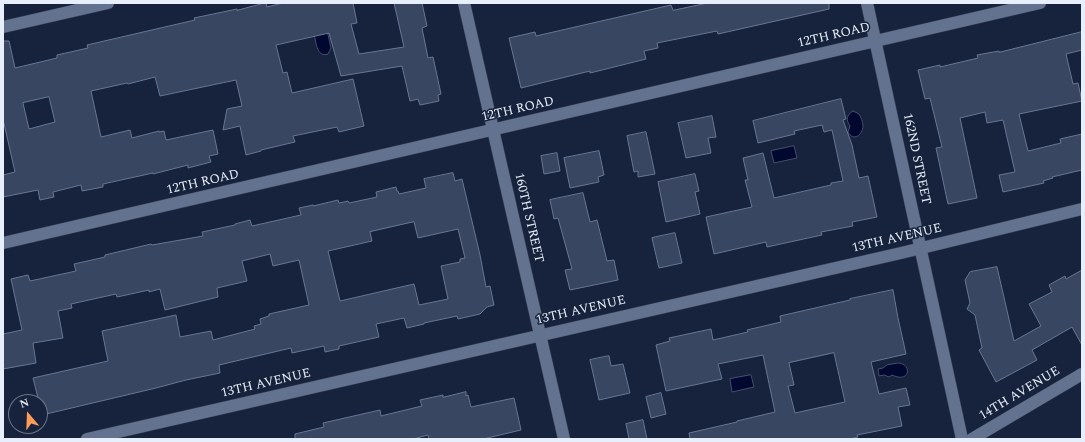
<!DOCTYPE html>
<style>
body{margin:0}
#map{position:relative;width:1085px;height:442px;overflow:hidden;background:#17233c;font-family:Spectral,serif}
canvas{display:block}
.frame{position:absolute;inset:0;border:4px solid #e8effc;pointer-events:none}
.north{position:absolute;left:8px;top:394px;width:40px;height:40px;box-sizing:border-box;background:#17233c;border:1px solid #6b7589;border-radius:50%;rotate:341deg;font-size:11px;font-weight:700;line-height:16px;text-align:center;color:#e8effc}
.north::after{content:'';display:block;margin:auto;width:14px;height:18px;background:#fe9c58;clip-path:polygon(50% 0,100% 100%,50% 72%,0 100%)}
</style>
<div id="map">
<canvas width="1085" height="442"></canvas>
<div class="frame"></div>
<div class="north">N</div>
</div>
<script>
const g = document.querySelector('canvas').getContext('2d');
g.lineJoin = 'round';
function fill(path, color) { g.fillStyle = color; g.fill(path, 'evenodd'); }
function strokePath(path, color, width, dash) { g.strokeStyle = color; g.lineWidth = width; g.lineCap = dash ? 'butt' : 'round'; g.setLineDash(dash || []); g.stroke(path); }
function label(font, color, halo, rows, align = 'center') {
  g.font = font + ' Spectral,serif'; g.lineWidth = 3; g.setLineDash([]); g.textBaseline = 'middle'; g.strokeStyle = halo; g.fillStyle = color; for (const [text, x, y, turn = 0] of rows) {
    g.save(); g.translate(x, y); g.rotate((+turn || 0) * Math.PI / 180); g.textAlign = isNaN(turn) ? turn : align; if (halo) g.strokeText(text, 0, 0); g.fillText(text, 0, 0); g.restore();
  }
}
const water = new Path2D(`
 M327 30 331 48 328 54C316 58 316 41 314 33Z
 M853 111 859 114C861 118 863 121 863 126 863 135 853 142 848 132L850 126C846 120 846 115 853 111Z
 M794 146 797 158 774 163 771 151Z
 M898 363C912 363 911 384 892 375L889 377 884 375 879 376 878 369 883 368 887 365Z
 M751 375 754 387 732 392 730 379Z`);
fill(water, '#000830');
strokePath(water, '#464d6d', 1);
const building = new Path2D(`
 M266 3 267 7 283 3H353L357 23 351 24 359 54 404 47 394 3H422L427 26 422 28 428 58 433 57 441 94 438 95 439 101 420 105 418 99 410 101 402 66 341 76 329 33 276 45 283 73 287 72 292 93 353 79 364 126 339 132 337 127 293 136 295 142 261 150V151L246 155 240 126 223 130 227 109 242 106 236 80 160 96 155 77 128 84 127 83 91 91 101 137 130 130 132 138 159 131V132L164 131 166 140 213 130 218 154 209 156 211 162 188 168V165L153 174V173L103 184V187L82 191 81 185 53 192 54 197 40 200 38 190 3 197V175L15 172 3 119V41H9L15 68 57 58V55L88 48 87 45 195 20 194 18 237 9V10ZM49 97 55 122 29 129 23 103Z
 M708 3H829V9L718 34 717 31 657 43 658 48 644 51 646 59 590 73V71L521 88 509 38 535 32 536 36 671 5 673 10Z
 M1082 32V50L1066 54 1073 84 1078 83 1082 101 1019 114 1028 151 1061 143 1060 139 1082 134V170L1052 177 1053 178 1043 181 1044 183 1003 192 999 175 1015 172 1003 120 987 123 985 112 960 118 977 198 948 204 936 148 942 147 930 98 925 99 918 70 940 65V67L978 58 977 55 999 51V52Z
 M841 99 846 119 843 120 852 145 859 178 868 176 877 217 852 222 853 226 821 232 822 235 799 240 767 247 766 242 714 254 706 217 752 207 745 180H748L743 158 763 153 774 198 831 185V183L843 181 832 130 824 132 822 125 794 131 795 134 758 143 753 121Z
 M712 116 716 137 708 138 711 153 686 158 678 123Z
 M646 132 655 174 638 177V171L634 172 627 136Z
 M599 151 604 175 598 177 599 182 570 188 564 158Z
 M557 153 560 171 544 174 541 156Z
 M453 173 455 181 462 179 480 255 486 287 490 286 494 305 487 307 480 314 458 319 457 316 424 323V324L407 328 404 318 376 324 379 337 339 346V349L325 352 324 346 292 353 291 348 219 365 220 373 186 380 156 388 42 415 40 407V402H39L33 378 108 361 102 331 176 315 180 337 211 331 213 340 255 329 254 326 261 324 260 319 269 316V314L309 305 299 260 273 266 270 254 242 261 247 281 217 288 218 297 165 310 160 289 149 292V290L117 297 116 294 71 304 72 308 58 311 63 338 33 343 36 363 3 369V334L22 330 11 279 28 275 30 281 76 271 74 264 105 257V255L151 244 152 245 203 236 202 232 235 225V224L250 220 252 226 301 215 299 208 313 205V206L338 200 339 203 348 201 349 203 377 197 376 192 396 187 397 191H398L399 194 426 188 424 179ZM414 222 418 238 458 229 465 258 460 259V262L441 266 448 299 419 305 414 284 340 301 328 251 372 241 370 232Z
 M695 174 699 191 695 192 700 214 666 222 658 182Z
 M583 193 590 222 597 220 607 261 614 260 618 280 570 290 565 270 572 269 558 218 554 219 550 200Z
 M675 233 682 263 659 268 652 238Z
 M997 267 1014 341 1041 326 1029 304 1052 292 1049 285 1065 276 1066 279 1082 270V345L1072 327 1032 350 1037 360 996 382 979 350 982 348 975 315 967 309 970 303 965 280 970 272Z
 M893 290 898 318 906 354 871 362 879 394 906 388 910 405 898 407 902 426 857 435 858 437 850 439H690L689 433 737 422V421L775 412 763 355 718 364 722 379 666 391 656 345 670 341 669 338 711 329 713 340 748 332 747 330 781 322 780 316 850 300V299ZM834 353 845 402 795 413 788 386 794 385 789 363Z
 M609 356 611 366 623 364 630 393 599 400 590 360Z
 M466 392V396L468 395 471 407 514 398 521 430 483 439H429L428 435 413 439H295V434L324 427 323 423 380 410 381 416 422 406 420 400 443 395V397Z
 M661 393 666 414 651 418 646 397Z
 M643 420 647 439H629L626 424Z`);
fill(building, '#384661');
strokePath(building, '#677693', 1);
const minor = new Path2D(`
 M464 3 564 439
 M867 3 962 439
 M3 27 108 3
 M3 243 1040 3
 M87 439 901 253 1082 209
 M972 439 1082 374`);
strokePath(minor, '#363e52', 13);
strokePath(minor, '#63728f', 12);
label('13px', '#e8effc', '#17233c', [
 ["12TH ROAD",834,36,-13],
 ["12TH ROAD",518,110,-13],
 ["162ND STREET",916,159,78],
 ["12TH ROAD",203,183,-13],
 ["160TH STREET",528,218,77],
 ["13TH AVENUE",897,239,-13],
 ["13TH AVENUE",581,311,-13],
 ["13TH AVENUE",266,384,-13],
 ["14TH AVENUE",1020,394,-31]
]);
</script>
